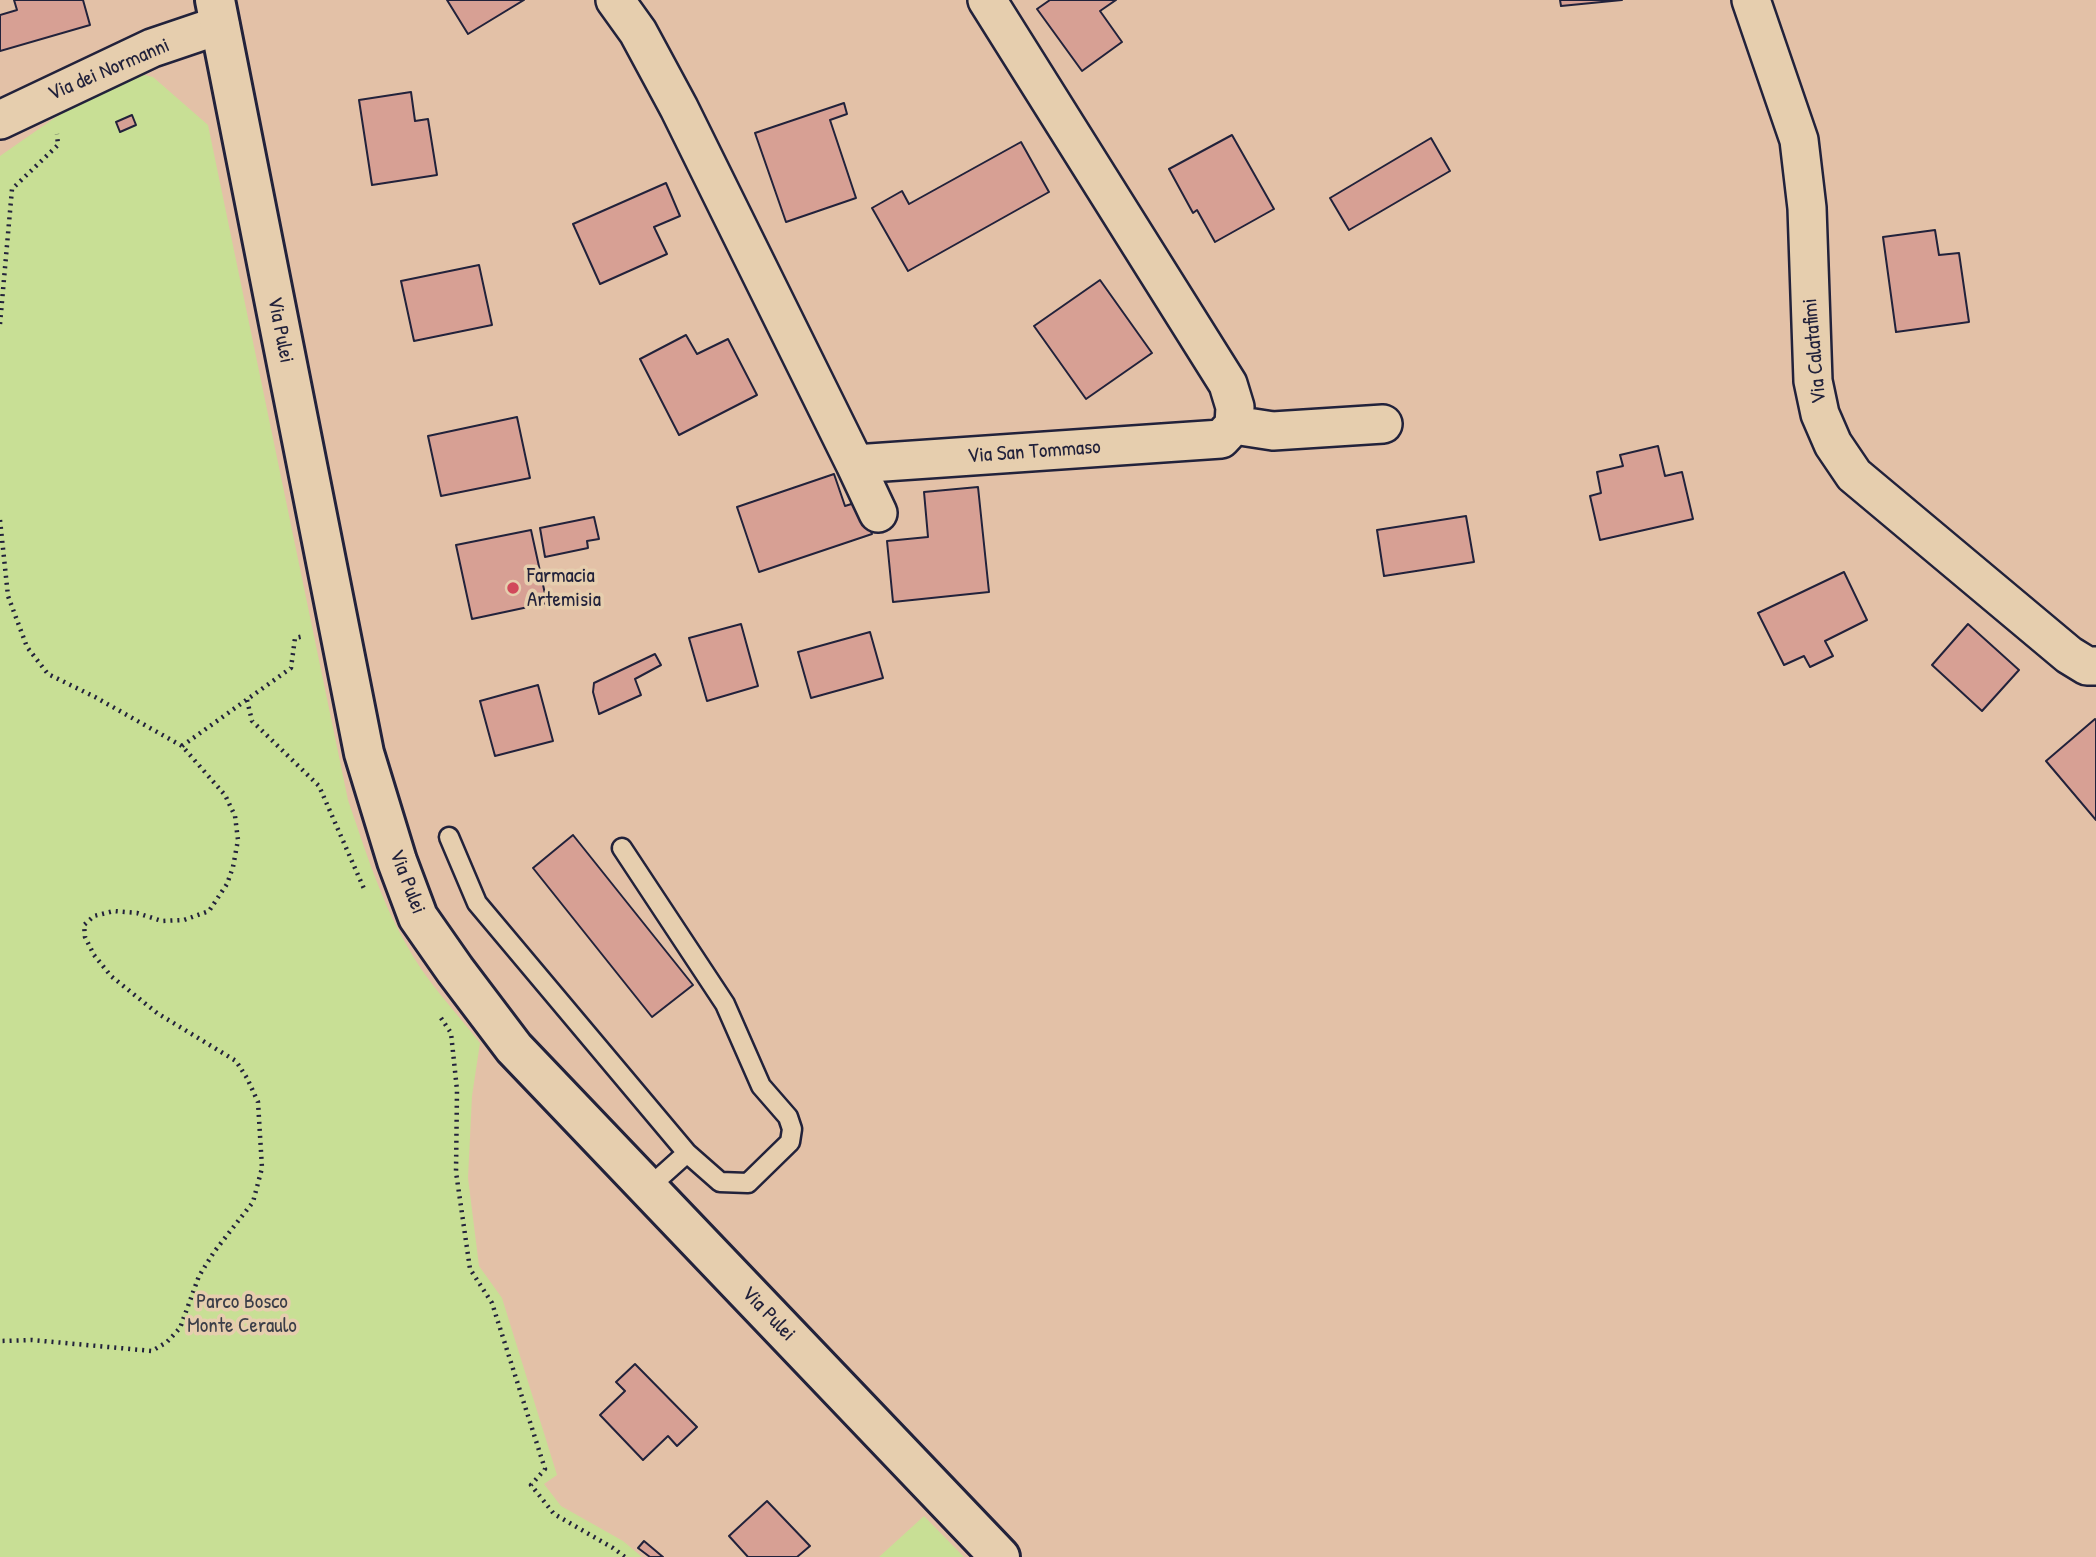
<!DOCTYPE html>
<style>
body{margin:0}
canvas{display:block;background:#e3c1a7}
</style>
<canvas width="2096" height="1557"></canvas>
<script>
const g = document.querySelector('canvas').getContext('2d');
g.lineJoin = 'round';
function fill(path, color) { g.fillStyle = color; g.fill(path, 'evenodd'); }
function strokePath(path, color, width, dash) { g.strokeStyle = color; g.lineWidth = width; g.lineCap = dash ? 'butt' : 'round'; g.setLineDash(dash || []); g.stroke(path); }
function label(font, color, halo, rows, align = 'center') {
  g.font = font + ' "Patrick Hand",sans-serif'; g.lineWidth = 7; g.setLineDash([]); g.textBaseline = 'middle'; g.strokeStyle = halo; g.fillStyle = color; for (const [text, x, y, turn = 0] of rows) {
    g.save(); g.translate(x, y); g.rotate((+turn || 0) * Math.PI / 180); g.textAlign = isNaN(turn) ? turn : align; if (halo) g.strokeText(text, 0, 0); g.fillText(text, 0, 0); g.restore();
  }
}
fill(new Path2D(`
 M136 73 153 77 208 125 348 800C365 849 380 899 406 944 425 980 455 1011 480 1043L472 1096 468 1178 479 1266 502 1298 557 1475 544 1484 561 1506 623 1541 642 1557H0V156L56 117Z
 M924 1516 964 1557H879Z`), '#c8df95');
const building = new Path2D(`
 M14 0H83L90 25 0 51V15L17 10Z
 M447 0H524L468 34Z
 M1050 0H1116L1100 11 1122 42 1082 71 1037 9Z
 M1560 0H1622L1561 6Z
 M411 92 415 121 428 119 437 175 372 185 359 100Z
 M844 103 847 114 830 120 856 198 786 222 755 133Z
 M132 115 136 125 120 132 116 122Z
 M1232 135 1274 209 1215 242 1197 210 1193 213 1169 169Z
 M1431 138 1450 171 1349 230 1330 198Z
 M1021 142 1049 192 908 271 872 208 902 191 909 204Z
 M666 183 680 216 654 227 667 254 600 284 573 224Z
 M1935 230 1939 255 1959 253 1969 322 1896 332 1883 237Z
 M479 265 492 325 414 341 401 281Z
 M1100 280 1152 353 1086 399 1034 326Z
 M686 335 697 354 728 339 757 395 679 435 640 359Z
 M517 417 530 478 441 496 428 436Z
 M1658 446 1665 476 1682 472 1693 519 1600 540 1590 496 1601 493 1597 472 1623 466 1620 455Z
 M834 474 845 506 861 501 872 534 759 572 737 507Z
 M978 487 989 592 893 602 887 541 928 537 924 492Z
 M1466 516 1474 562 1384 576 1377 530Z
 M594 517 599 539 587 541 588 548 545 557 540 528Z
 M531 530 547 603 472 619 456 545Z
 M1844 572 1867 620 1825 641 1833 656 1810 667 1804 656 1784 665 1758 613Z
 M741 624 758 686 707 701 689 638Z
 M1968 624 2019 670 1982 711 1932 665Z
 M870 632 883 678 811 698 798 652Z
 M655 654 661 665 635 679 641 695 599 714 593 692 594 683Z
 M538 685 553 741 495 756 480 701Z
 M2095 719 2096 720V820L2046 761Z
 M573 835 693 985 652 1017 533 868Z
 M635 1364 697 1427 677 1446 668 1436 643 1460 600 1415 625 1391 616 1382Z
 M767 1501 810 1546 797 1557H748L729 1536Z
 M644 1541 663 1557H650L638 1548Z`);
fill(building, '#d7a094');
strokePath(building, '#22223b', 2);
const service = new Path2D(`
 M449 837 477 903 687 1153 648 1188
 M622 848 725 1004 761 1086 788 1117 792 1129 790 1142 748 1183 720 1182 687 1153`);
const minor = new Path2D(`
 M615 0 638 32 679 108 855 464 1221 439 1234 425 1235 407 1228 384 987 0
 M1751 0 1799 140 1807 208 1813 381 1820 414 1833 444 1854 475 2069 655 2087 666H2096
 M0 120 152 48 220 25
 M1234 425 1273 431 1383 424
 M855 464 878 513`);
const secondary = new Path2D(`
 M215 0 364 753 397 861 418 917 455 970 514 1048 1000 1557`);
strokePath(service, '#22223b', 23);
strokePath(minor, '#22223b', 42);
strokePath(secondary, '#22223b', 44);
strokePath(new Path2D(`
 M0 324 12 189 58 145 57 134
 M0 520 8 596 27 647 48 674 95 697 182 746 225 795 235 816 238 840 233 867 227 884 209 911 184 920 162 921 137 913 114 911 94 916 84 925 85 937 94 955 111 976 157 1013 236 1061 247 1078 258 1102 262 1168 253 1202 214 1252 199 1276 180 1328 167 1342 152 1351 32 1340 0 1341
 M247 700 252 721 319 786 365 891
 M182 746 291 668 295 638 304 636
 M441 1018 451 1033 457 1090 456 1172 470 1269 492 1303 545 1469 531 1485 554 1514 613 1548 625 1557`), '#22223b', 4.5, [2, 5]);
strokePath(service, '#e6ceae', 18);
strokePath(minor, '#e6ceae', 37);
strokePath(secondary, '#e6ceae', 38);
for (const [x, y, r, color] of [
 [513,588,7,"#d1495b"]
]) { const dot = new Path2D(); dot.arc(x, y, r, 0, 2 * Math.PI); g.fillStyle = color; g.fill(dot); strokePath(dot, '#e6ceae', 2.5); }
label('21px', '#22223b', '#e6ceae', [
 ["Via dei Normanni",109,70,-23],
 ["Via Pulei",280,330,79],
 ["Via Calatafimi",1815,351,-95],
 ["Via San Tommaso",1034,452,-4],
 ["Via Pulei",407,882,69],
 ["Via Pulei",768,1314,46]
]);
label('21px', '#22223b', '#e6ceae', [
 ["Farmacia",527,576],
 ["Artemisia",527,600]
], 'left');
label('21px', '#3b3e48', '#e6ceae', [
 ["Parco Bosco",242,1302],
 ["Monte Ceraulo",242,1326]
]);
</script>
